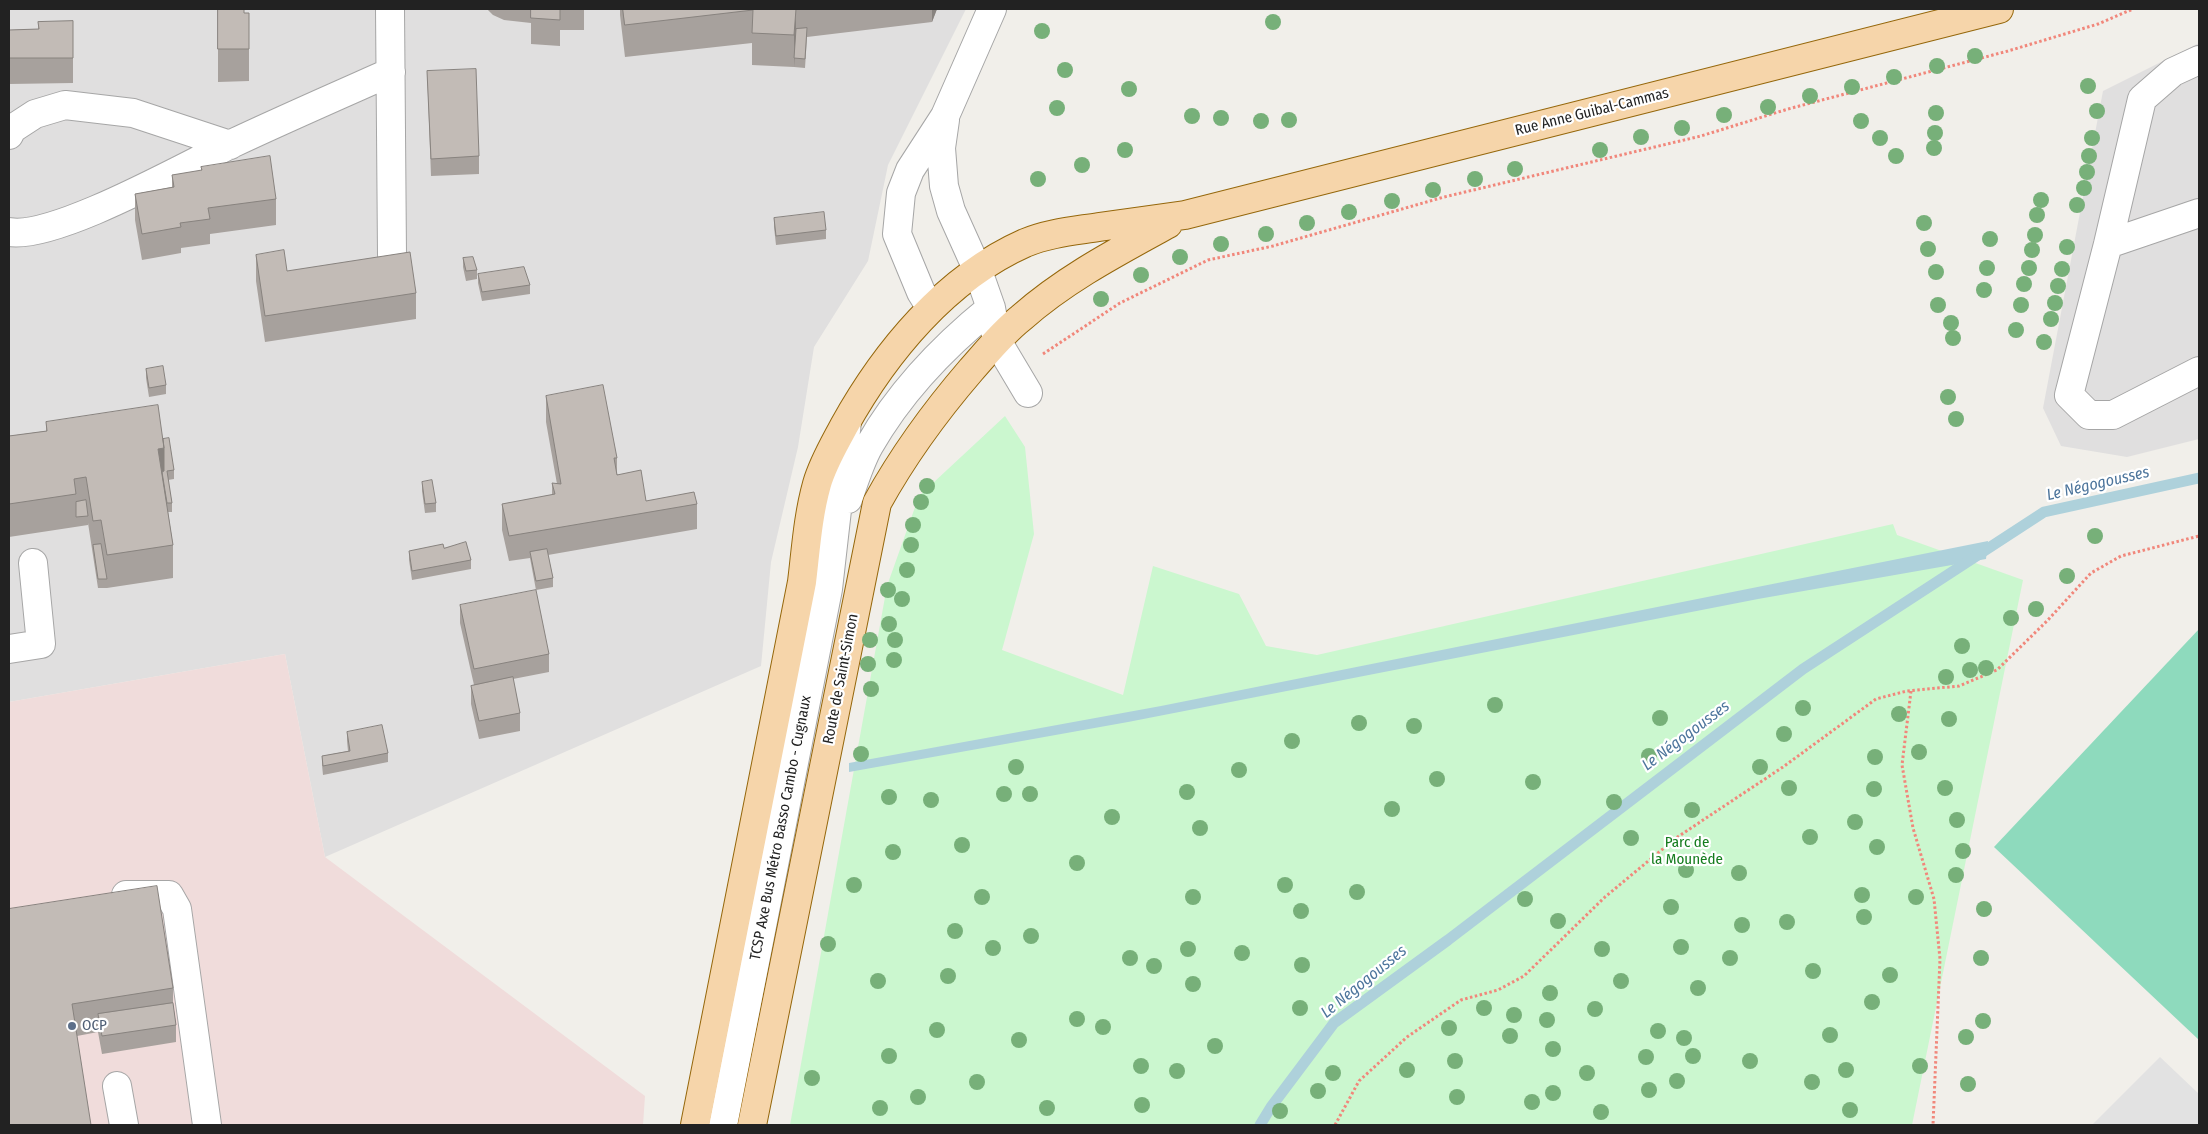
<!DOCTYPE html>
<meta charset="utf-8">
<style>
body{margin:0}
#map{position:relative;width:2208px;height:1134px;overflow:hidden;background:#f1efea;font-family:"Fira Sans Condensed",sans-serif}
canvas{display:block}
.frame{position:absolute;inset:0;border:10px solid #222;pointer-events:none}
</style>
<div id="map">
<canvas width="2208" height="1134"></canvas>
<div class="frame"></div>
</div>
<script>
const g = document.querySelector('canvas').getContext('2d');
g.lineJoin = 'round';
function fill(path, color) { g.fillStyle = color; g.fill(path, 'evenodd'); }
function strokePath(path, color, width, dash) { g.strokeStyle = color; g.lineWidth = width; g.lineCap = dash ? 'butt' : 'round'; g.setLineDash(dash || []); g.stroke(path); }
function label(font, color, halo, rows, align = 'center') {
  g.font = font + ' "Fira Sans Condensed",sans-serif'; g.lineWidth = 4.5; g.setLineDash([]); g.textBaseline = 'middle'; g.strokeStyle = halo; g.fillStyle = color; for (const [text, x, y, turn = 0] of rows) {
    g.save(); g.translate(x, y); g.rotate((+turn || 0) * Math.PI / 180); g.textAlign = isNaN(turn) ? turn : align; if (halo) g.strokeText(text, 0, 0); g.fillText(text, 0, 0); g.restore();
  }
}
fill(new Path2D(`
 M9 9H966L888 165 868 261 814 347 798 447 771 562 761 666 325 857 285 654 9 702Z
 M2199 43V439L2127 457 2061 446 2043 408 2103 91Z`), '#e0dfdf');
fill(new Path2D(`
 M285 654 325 857 645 1096 643 1125H9V702Z`), '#f0dcdb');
fill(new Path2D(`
 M1005 416 1025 447 1034 534 1002 650 1123 695 1153 566 1239 594 1266 646 1317 655 1893 524 1897 535 2023 580 1912 1125H790L887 586 919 496Z`), '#cbf7cf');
fill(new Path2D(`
 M2199 629V1040L1994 847Z`), '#8edabd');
fill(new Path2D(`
 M2160 1057 2199 1094V1125H2092Z`), '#e2e2e2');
fill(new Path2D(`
 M1988 541 1986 559 1758 599 1128 722 849 772V763L1161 706Z`), '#aed1db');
strokePath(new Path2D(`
 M1260 1125 1271 1107 1334 1023 1448 940 1803 669 2044 512 2199 478`), '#aed1db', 11);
const minor = new Path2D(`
 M390 9 392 255
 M2199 60 2173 72 2142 99 2108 244 2069 395 2089 415H2113L2199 371
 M945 120 941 148 944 186 951 211 978 271 991 308 997 341 1028 393
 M9 135 12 129 35 114 65 105 133 113 230 145
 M9 232C54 240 183 167 229 145 282 120 337 96 391 72
 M2108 244 2199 213
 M931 308 921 292 897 234 901 193 910 170 945 116 992 9
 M848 499C854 482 860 462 869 446 899 393 944 346 991 308
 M9 649 41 644 33 563
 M126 895H169L177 909 207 1125
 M117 1086 124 1125
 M723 1125 828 589 847 422`);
const major = new Path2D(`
 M695 1125 802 582C806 549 808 516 817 484 823 463 834 445 844 426 885 352 946 278 1025 243 1049 233 1074 231 1099 227 1128 223 1156 219 1185 215L1999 9
 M752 1125 877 503C904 454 934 413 971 370 987 352 1002 333 1021 318 1065 279 1117 252 1168 224`);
strokePath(minor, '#a6a6a6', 30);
strokePath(major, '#95670b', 30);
strokePath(new Path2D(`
 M1043 354 1120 303 1208 260 1273 246 1444 197 1701 136 1788 109 2008 51 2098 24 2133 9
 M1911 691 1902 765 1913 828 1934 899 1940 959 1933 1125
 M1335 1125 1359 1081 1407 1037 1461 1000 1498 990 1524 976 1605 897 1676 838 1783 767 1876 699 1907 691 1959 686 1997 670 2047 621 2091 573 2121 556 2199 536`), '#f1877b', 3, [2.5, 2.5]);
strokePath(minor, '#fff', 28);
strokePath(major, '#f6d5aa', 28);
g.fillStyle = '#77b079';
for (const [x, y] of [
 [1273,22],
 [1042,31],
 [1975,56],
 [1937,66],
 [1065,70],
 [1894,77],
 [2088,86],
 [1852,87],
 [1129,89],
 [1810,96],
 [1768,107],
 [1057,108],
 [2097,111],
 [1936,113],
 [1724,115],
 [1192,116],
 [1221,118],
 [1289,120],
 [1261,121],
 [1861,121],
 [1682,128],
 [1935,133],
 [1641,137],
 [1880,138],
 [2092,138],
 [1934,148],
 [1125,150],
 [1600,150],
 [1896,156],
 [2089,156],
 [1082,165],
 [1515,169],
 [2087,172],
 [1038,179],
 [1475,179],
 [2084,188],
 [1433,190],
 [2041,200],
 [1392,201],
 [2077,205],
 [1349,212],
 [2037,215],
 [1307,223],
 [1924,223],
 [1266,234],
 [2035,235],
 [1990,239],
 [1221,244],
 [2067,247],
 [1928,249],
 [2032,250],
 [1180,257],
 [1987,268],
 [2029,268],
 [2062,269],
 [1936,272],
 [1141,275],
 [2024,284],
 [2058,286],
 [1984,290],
 [1101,299],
 [2055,303],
 [1938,305],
 [2021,305],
 [2051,319],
 [1951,323],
 [2016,330],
 [1953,338],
 [2044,342],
 [1948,397],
 [1956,419],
 [927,486],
 [921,502],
 [913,525],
 [2095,536],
 [911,545],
 [907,570],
 [2067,576],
 [888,590],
 [902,599],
 [2036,609],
 [2011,618],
 [889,624],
 [870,640],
 [895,640],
 [1962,646],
 [894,660],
 [868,664],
 [1986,668],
 [1970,670],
 [1946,677],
 [871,689],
 [1495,705],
 [1803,708],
 [1899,714],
 [1660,718],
 [1949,719],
 [1359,723],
 [1414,726],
 [1784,734],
 [1292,741],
 [1919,752],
 [861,754],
 [1649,756],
 [1875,757],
 [1016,767],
 [1760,767],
 [1239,770],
 [1437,779],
 [1533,782],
 [1789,788],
 [1945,788],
 [1874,789],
 [1187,792],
 [1004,794],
 [1030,794],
 [889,797],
 [931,800],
 [1614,802],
 [1392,809],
 [1692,810],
 [1112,817],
 [1957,820],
 [1855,822],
 [1200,828],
 [1810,837],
 [1631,838],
 [962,845],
 [1877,847],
 [1963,851],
 [893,852],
 [1077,863],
 [1686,870],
 [1739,873],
 [1956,875],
 [854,885],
 [1285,885],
 [1357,892],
 [1862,895],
 [982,897],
 [1193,897],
 [1916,897],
 [1525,899],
 [1671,907],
 [1984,909],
 [1301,911],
 [1864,917],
 [1558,921],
 [1787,922],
 [1742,925],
 [955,931],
 [1031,936],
 [828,944],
 [1681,947],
 [993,948],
 [1188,949],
 [1602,949],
 [1242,953],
 [1130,958],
 [1730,958],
 [1981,958],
 [1302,965],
 [1154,966],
 [1813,971],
 [1890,975],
 [948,976],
 [878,981],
 [1621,981],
 [1193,984],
 [1698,988],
 [1550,993],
 [1872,1002],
 [1300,1008],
 [1484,1008],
 [1595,1009],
 [1514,1015],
 [1077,1019],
 [1547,1020],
 [1983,1021],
 [1103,1027],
 [1449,1028],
 [937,1030],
 [1658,1031],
 [1830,1035],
 [1510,1036],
 [1966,1037],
 [1684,1038],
 [1019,1040],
 [1215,1046],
 [1553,1049],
 [889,1056],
 [1693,1056],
 [1646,1057],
 [1455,1061],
 [1750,1061],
 [1141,1066],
 [1920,1066],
 [1407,1070],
 [1846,1070],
 [1177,1071],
 [1333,1073],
 [1587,1073],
 [812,1078],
 [1677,1081],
 [977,1082],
 [1812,1082],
 [1968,1084],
 [1649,1090],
 [1318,1091],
 [1553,1093],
 [918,1097],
 [1457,1097],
 [1532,1102],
 [1142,1105],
 [880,1108],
 [1047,1108],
 [1850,1110],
 [1280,1111],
 [1601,1112]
]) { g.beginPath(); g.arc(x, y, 8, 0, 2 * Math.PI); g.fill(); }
fill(new Path2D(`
 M218 9 244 13H249V81L218 82Z
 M487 9H584V30H560V46L531 44V23L504 20 493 15Z
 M620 9H937L932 22 807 37 805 68 794 67 752 65V43L625 57 620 15Z
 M73 21V83L9 84V30L38 29V22Z
 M427 71 479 156V174L431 176Z
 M201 167 276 199V225L210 234V244L181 248V253L142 260 135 220V194L172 187V175L201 171Z
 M774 218 826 230V239L776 245 774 227Z
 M256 255 287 271 416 293V319L265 342 256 281Z
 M463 258 477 270V279L466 281 463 267Z
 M478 274 530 285V294L482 301 478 283Z
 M146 369 166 385V394L149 397 146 378Z
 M546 396 617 458V474L646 501 697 504V529L548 555 553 578V587L536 590 530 558 509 561 502 530V504L552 495V483L557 484 546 422Z
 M46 422 163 439 174 470V479L168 480 172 503V512H168L173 545V578L107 588H98L88 523V525L9 537V436L46 431Z
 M422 482 436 503V512L425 513 422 491Z
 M444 548 471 560V569L412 580 409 560V551Z
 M460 605 549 654V672L513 679 520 713V731L479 739 471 704V686L474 685 460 623Z
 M347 732 388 753V762L323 775 322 765V756L348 751 347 741Z
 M9 909 173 988V1003L176 1025V1042L102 1054 98 1032 77 1036Z`), '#a7a19d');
fill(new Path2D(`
 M796 9V38L794 67V35Z
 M932 9H937L932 22Z
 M164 448V480L160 481 158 449Z`), '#88837f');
const building = new Path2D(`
 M218 9H244V13H249V49H218Z
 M531 9H560V20L531 18Z
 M623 9H796L794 35 752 33 753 10 625 25Z
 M73 21V58H9V30L39 29 38 22Z
 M807 28 805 59 794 58 796 29Z
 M476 69 479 156 431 159 427 71Z
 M270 156 276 199 208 208 210 219 180 223 181 227 142 234 135 194 174 187 172 175 202 170 201 167Z
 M824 212 826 230 776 236 774 218Z
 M284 250 287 271 410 252 416 293 265 316 256 255Z
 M473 257 477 270 466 271 463 258Z
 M524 267 530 285 482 292 478 274Z
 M163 366 166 385 149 388 146 369Z
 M603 385 617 458H614L617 475 641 470 646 501 694 492 697 504 509 536 502 504 555 494 552 483 561 484 546 396Z
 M158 405 164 448 158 449 173 545 107 555 101 520 93 521 86 477 74 479 76 494 9 504V436L47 431 46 422Z
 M169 438 174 470 167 471 172 503H167L162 472 164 471V448L163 439Z
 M432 480 436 503 425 504 422 482Z
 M86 500 88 516 76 517V502Z
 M466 542 471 560 412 571 409 551 443 544 444 548Z
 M101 544 107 579H98L93 545Z
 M547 549 553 578 536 581 530 552Z
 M536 590 549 654 474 669 460 605Z
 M513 677 520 713 479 721 471 686Z
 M382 725 388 753 323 766 322 756 350 751 347 732Z
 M157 886 173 988 72 1004 91 1125H9V909Z
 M173 1003 176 1025 102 1036 98 1014Z`);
fill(building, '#c2bbb6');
strokePath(building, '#88837f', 1);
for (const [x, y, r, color] of [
 [72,1026,5,"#5c6f8a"]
]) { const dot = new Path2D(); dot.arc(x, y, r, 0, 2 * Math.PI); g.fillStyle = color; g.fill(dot); strokePath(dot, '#fff', 2); }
label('15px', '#222', '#fff', [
 ["Rue Anne Guibal-Cammas",1592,112,-14],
 ["Route de Saint-Simon",841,679,-79],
 ["TCSP Axe Bus Métro Basso Cambo - Cugnaux",781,828,-79]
]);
label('15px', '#147c1d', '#fff', [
 ["Parc de",1687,843],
 ["la Mounède",1687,860]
]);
label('15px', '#4e5e75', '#fff', [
 ["OCP",82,1026]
], 'left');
label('italic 16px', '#4d759c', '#fff', [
 ["Le Négogousses",2098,484,-13],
 ["Le Négogousses",1686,736,-37],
 ["Le Négogousses",1364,982,-39]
]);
</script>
